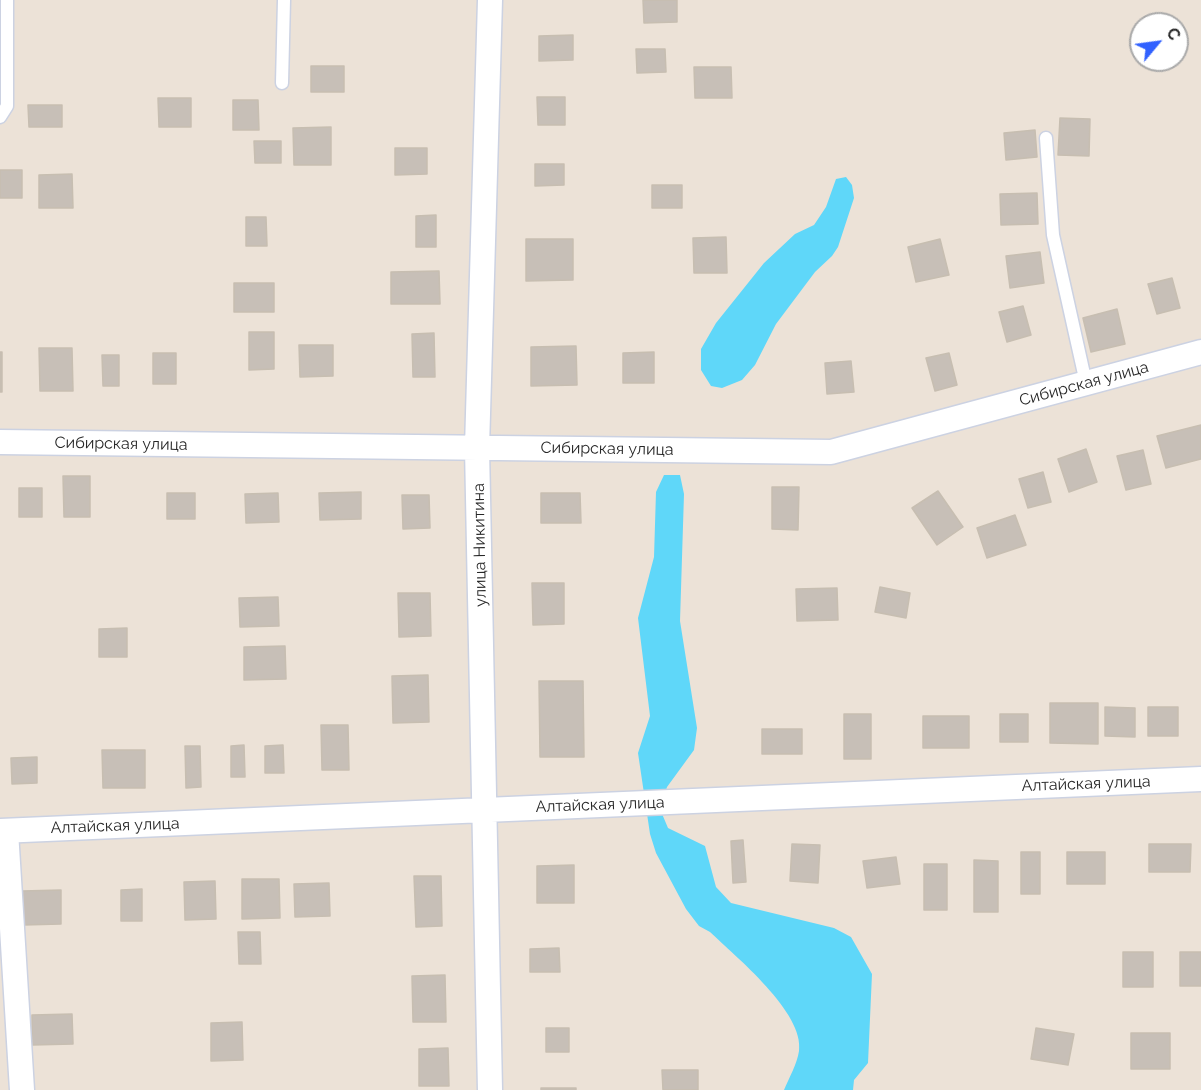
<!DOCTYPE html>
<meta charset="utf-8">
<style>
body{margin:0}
#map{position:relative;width:1201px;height:1090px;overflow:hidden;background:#ece2d7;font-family:Raleway,sans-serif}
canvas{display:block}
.north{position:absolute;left:1129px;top:12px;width:60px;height:60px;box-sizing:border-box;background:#fff;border:2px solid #a9a9a9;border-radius:50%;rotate:61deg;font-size:16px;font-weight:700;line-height:24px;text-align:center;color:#272727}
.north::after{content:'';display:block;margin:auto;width:21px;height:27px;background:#3161ff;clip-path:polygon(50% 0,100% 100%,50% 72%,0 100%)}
</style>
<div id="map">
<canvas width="1201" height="1090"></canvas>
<div class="north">С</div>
</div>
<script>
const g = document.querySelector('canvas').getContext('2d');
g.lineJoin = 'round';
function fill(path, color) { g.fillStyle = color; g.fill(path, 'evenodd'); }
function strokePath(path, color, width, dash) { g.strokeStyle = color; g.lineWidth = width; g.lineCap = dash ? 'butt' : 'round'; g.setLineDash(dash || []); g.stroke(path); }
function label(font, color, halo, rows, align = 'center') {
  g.font = font + ' Raleway,sans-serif'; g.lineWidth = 4.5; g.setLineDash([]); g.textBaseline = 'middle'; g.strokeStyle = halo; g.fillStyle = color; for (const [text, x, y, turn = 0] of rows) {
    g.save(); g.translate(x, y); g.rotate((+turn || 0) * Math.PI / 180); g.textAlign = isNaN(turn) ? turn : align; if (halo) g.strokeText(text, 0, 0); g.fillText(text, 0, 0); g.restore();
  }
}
fill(new Path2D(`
 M846 177 852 185 854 198 838 247 832 256 815 272 776 324 755 365 742 380 722 388 711 386 701 370V349L716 323 764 263 795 234 814 225 826 207 836 179Z
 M664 475H680L684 494 680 621 697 728 694 750 667 787 660 809 668 828 705 846 716 887 731 903 834 928 851 937 872 974 868 1063 854 1080 853 1090H784C789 1078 797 1064 799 1051 805 1013 735 956 710 932L699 926 686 909 656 853 650 834 638 753 650 716 638 618 654 557 656 492Z`), '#5fd7f9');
const building = new Path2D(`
 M643 0H677V22L644 23Z
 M573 35V60L539 61V36Z
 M636 49H665L666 72 637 73Z
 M311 66H344V92H311Z
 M694 67H731L732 98H695Z
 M537 97H565V125H538Z
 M158 98H191V127H159Z
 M233 100H258L259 130H233Z
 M28 105H62V127H29Z
 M1060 118 1090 119 1089 156 1058 155Z
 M331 127V165H294L293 128Z
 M1035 130 1037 157 1006 160 1004 133Z
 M254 141H281V163H255Z
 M395 148H427V174L395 175Z
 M535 164H564V185L535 186Z
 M0 170H22V198H0Z
 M72 174 73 208H39V175Z
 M652 185H682V208H652Z
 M1037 193 1038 224 1001 225 1000 194Z
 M436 215V247H416V216Z
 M246 217H266L267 246H246Z
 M726 237 727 273H694L693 238Z
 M526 239H573V280L526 281Z
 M940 239 949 275 916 282 908 247Z
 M1040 252 1044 283 1010 288 1006 256Z
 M439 271 440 304H391V272Z
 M1172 278 1180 308 1157 314 1148 284Z
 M234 283H274V312H234Z
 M1023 306 1031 335 1007 342 999 312Z
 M1117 309 1125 344 1091 352 1083 318Z
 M249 332H274V369L249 370Z
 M434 333 435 377H413L412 334Z
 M299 345H333V376L300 377Z
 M576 346 577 385 531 386V347Z
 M39 348H72L73 391H40Z
 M0 352H2V392H0Z
 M654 352V383H623V353Z
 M153 353H176V384H153Z
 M949 353 957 385 935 391 926 358Z
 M102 355H119V386H103Z
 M851 361 854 392 827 394 825 363Z
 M1201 425V459L1166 468 1157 436Z
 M1086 449 1097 482 1069 492 1058 459Z
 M1143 450 1151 484 1126 490 1117 456Z
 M1043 472 1051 502 1028 508 1019 479Z
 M63 476H90V517H64Z
 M772 487H799L798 530 772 529Z
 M19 488H42V517H19Z
 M938 491 963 527 937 545 912 508Z
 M361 492V519L320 520 319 493Z
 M167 493H195V519H167Z
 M278 493 279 522 246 523 245 494Z
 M541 493H580L581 523H541Z
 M402 495H429L430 528 403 529Z
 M1015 515 1026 545 987 558 977 528Z
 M532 583H564V624L533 625Z
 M880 587 910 593 906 618 875 612Z
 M837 588 838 620 797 621 796 589Z
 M398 593H430L431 636 399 637Z
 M278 597 279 626 240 627 239 598Z
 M127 628V657H99V629Z
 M285 646 286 679 244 680V647Z
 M428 675 429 722 393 723 392 676Z
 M539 681H583L584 757H540Z
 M1050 703H1098V744L1050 743Z
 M1105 707 1135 708V737L1105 736Z
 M1148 707H1178V736H1148Z
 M844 714H871V759H844Z
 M1000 714H1028V742H1000Z
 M923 716H969V748H923Z
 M321 725H348L349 770H322Z
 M762 729H802V754H762Z
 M244 745 245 777H231V746Z
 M283 745 284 773H265V746Z
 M185 746H200L201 787 186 788Z
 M102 750H145V788H103Z
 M37 757V783L12 784 11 758Z
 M743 840 746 882 733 883 731 841Z
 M792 844 820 845 818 883 790 881Z
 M1149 844H1191L1190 872H1149Z
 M1021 852H1040V894H1021Z
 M1067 852H1105V884H1067Z
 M896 857 900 884 867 888 863 861Z
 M974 860 998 861V912H974Z
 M924 864H947V910H924Z
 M574 865V903H537V866Z
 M414 876H441L442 926 416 927Z
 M242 879H279L280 918 242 919Z
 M215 881 216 919 185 920 184 882Z
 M329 883 330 916 295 917 294 884Z
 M142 889V921H121V890Z
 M61 890V924L23 925 22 891Z
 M238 932H260L261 964H239Z
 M559 948 560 972H530V949Z
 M1123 952H1153V987H1123Z
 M1180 952H1201V986H1180Z
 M445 975 446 1022H413L412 976Z
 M72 1014 73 1044 32 1045V1015Z
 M242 1022 243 1060 211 1061V1023Z
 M546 1028H569V1052H546Z
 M1036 1028 1074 1034 1068 1065 1031 1059Z
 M1131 1033H1170V1069H1131Z
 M448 1048 449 1086H419V1049Z
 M662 1070H698V1090H663Z
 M541 1088H576V1090H541Z`);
fill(building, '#c7bfb7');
strokePath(building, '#c7beb1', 1.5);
const lane = new Path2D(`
 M282 83 284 0
 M0 117 7 106V0
 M1046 138 1053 235 1086 383`);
const street = new Path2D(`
 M490 0 477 448 490 1090
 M0 442 831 452 1201 352
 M0 831 1201 779
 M6 831 22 1090`);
strokePath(lane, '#ccd2e2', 15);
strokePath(street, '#ccd2e2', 27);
strokePath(lane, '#fff', 12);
strokePath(street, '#fff', 24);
label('16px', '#272727', '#fff', [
 ["Сибирская улица",1084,384,-15],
 ["Сибирская улица",121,444,1],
 ["Сибирская улица",607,449,1],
 ["улица Никитина",480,545,-91],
 ["Алтайская улица",1086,784,-2],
 ["Алтайская улица",600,805,-2],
 ["Алтайская улица",115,826,-2]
]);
</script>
